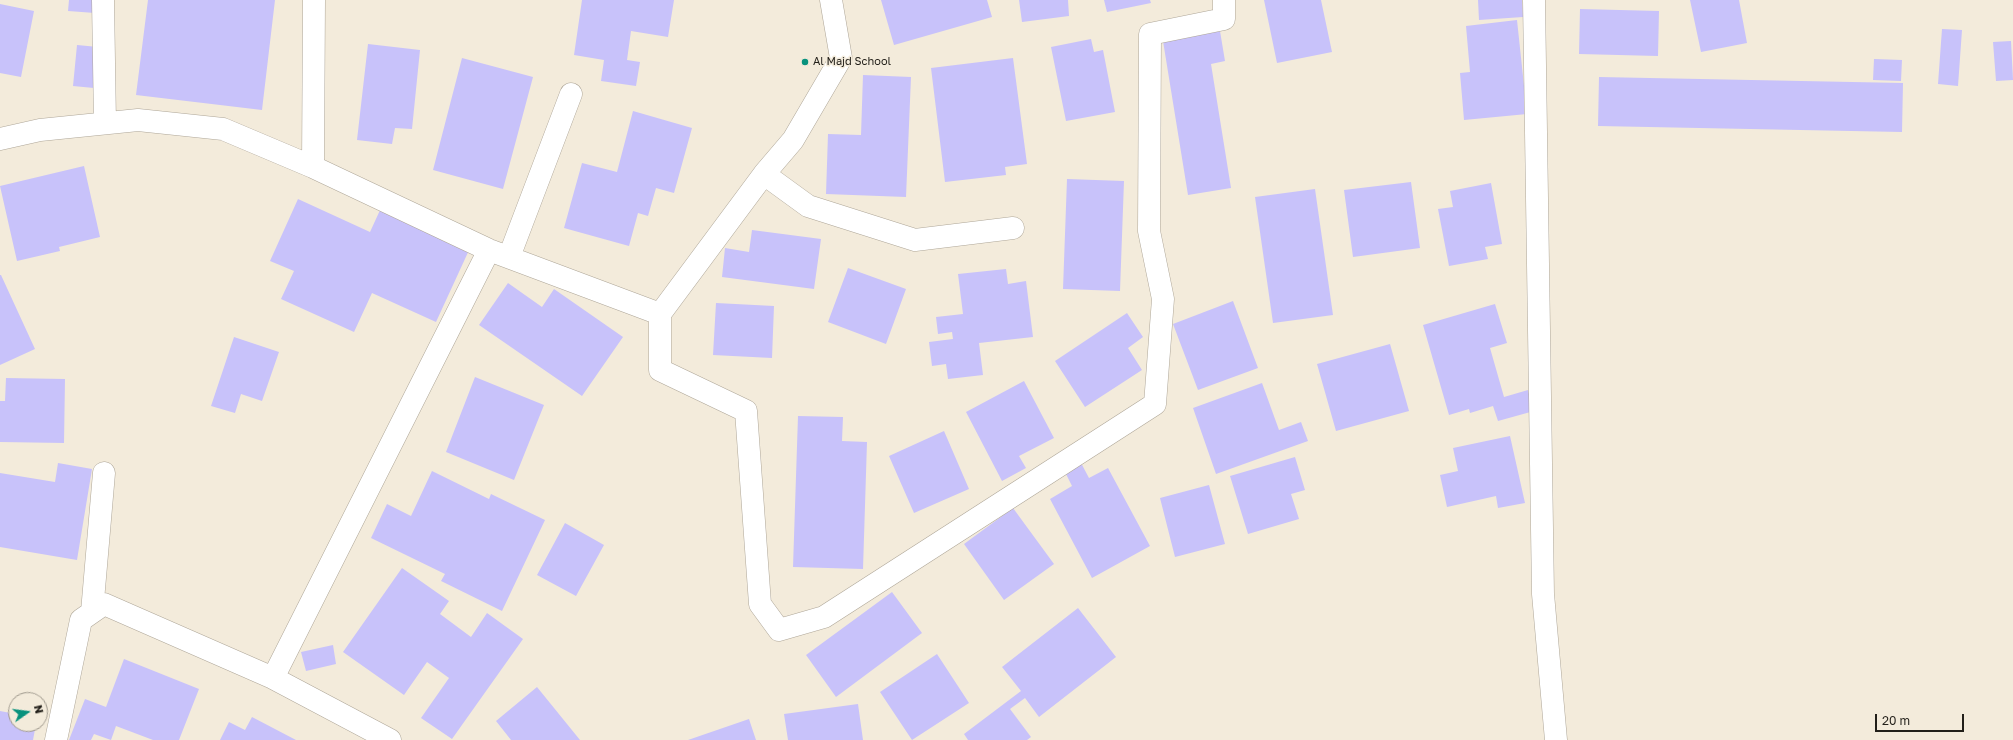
<!DOCTYPE html>
<style>
body{margin:0}
#map{position:relative;width:2013px;height:740px;overflow:hidden;background:#f3ebdb;font-family:"Golos Text",sans-serif}
canvas{display:block}
.north{position:absolute;left:8px;top:692px;width:40px;height:40px;box-sizing:border-box;background:#f3ebdb;border:1px solid #9f998d;border-radius:50%;rotate:76deg;font-size:11px;font-weight:700;line-height:16px;text-align:center;color:#221f19}
.north::after{content:'';display:block;margin:auto;width:14px;height:18px;background:#08927d;clip-path:polygon(50% 0,100% 100%,50% 72%,0 100%)}
.scale{position:absolute;left:1875px;top:714px;width:89px;height:18px;box-sizing:border-box;border:2px solid #221f19;border-top:0;padding-left:5px;font-size:12px;line-height:14px;white-space:nowrap;color:#221f19;-webkit-text-stroke:3px #f3ebdb;paint-order:stroke}
</style>
<div id="map">
<canvas width="2013" height="740"></canvas>
<div class="north">N</div>
<div class="scale">20 m</div>
</div>
<script>
const g = document.querySelector('canvas').getContext('2d');
g.lineJoin = 'round';
function fill(path, color) { g.fillStyle = color; g.fill(path, 'evenodd'); }
function strokePath(path, color, width, dash) { g.strokeStyle = color; g.lineWidth = width; g.lineCap = dash ? 'butt' : 'round'; g.setLineDash(dash || []); g.stroke(path); }
function label(font, color, halo, rows, align = 'center') {
  g.font = font + ' "Golos Text",sans-serif'; g.lineWidth = 3; g.setLineDash([]); g.textBaseline = 'middle'; g.strokeStyle = halo; g.fillStyle = color; for (const [text, x, y, turn = 0] of rows) {
    g.save(); g.translate(x, y); g.rotate((+turn || 0) * Math.PI / 180); g.textAlign = isNaN(turn) ? turn : align; if (halo) g.strokeText(text, 0, 0); g.fillText(text, 0, 0); g.restore();
  }
}
fill(new Path2D(`
 M69 0H96L95 13 68 11Z
 M148 0H275L262 110 136 95Z
 M582 0H674L668 37 631 31 627 60 640 62 636 86 601 81 604 60 574 55Z
 M881 0H987L992 17 894 45Z
 M1019 0H1068L1069 16 1022 22Z
 M1104 0H1150L1151 3 1107 12Z
 M1264 0H1321L1332 52 1277 63Z
 M1478 0H1522L1523 17 1479 20Z
 M1690 0H1739L1747 43 1701 52Z
 M0 4 34 11 21 77 0 73Z
 M1580 9 1659 11 1658 56 1579 54Z
 M1517 20 1527 114 1464 120 1460 73 1470 72 1466 26Z
 M1942 29 1962 30 1958 86 1938 84Z
 M1220 31 1225 61 1211 64 1231 188 1188 195 1163 41Z
 M1091 39 1094 52 1103 50 1115 112 1066 121 1051 47Z
 M2011 41 2013 80 1996 81 1993 42Z
 M368 44 420 50 412 129 395 128 392 144 357 140Z
 M77 45 98 47 94 88 73 86Z
 M462 58 533 77 503 189 433 170Z
 M1013 58 1027 164 1005 167 1006 175 945 182 931 68Z
 M1874 59 1902 60 1901 81 1873 80Z
 M863 75 911 77 906 197 826 194 828 134 861 135Z
 M1599 77 1903 83 1902 132 1598 126Z
 M633 111 692 128 674 193 656 188 648 216 638 213 629 246 564 228 582 163 617 172Z
 M84 166 100 237 59 247 60 251 17 261 0 186Z
 M1067 179 1124 181 1120 291 1063 289Z
 M1411 182 1420 248 1353 257 1344 190Z
 M1491 183 1502 244 1485 247 1488 259 1449 266 1438 209 1453 207 1450 191Z
 M1315 189 1333 315 1273 323 1255 197Z
 M298 199 370 232 381 208 470 248 436 322 372 293 354 332 281 299 294 271 270 261Z
 M752 230 821 239 814 289 722 277 725 248 749 252Z
 M848 268 906 289 886 344 828 322Z
 M1006 269 1008 284 1026 281 1033 337 979 343 983 375 948 379 946 364 932 366 929 342 953 339 952 332 938 334 936 317 963 314 958 274Z
 M0 275H1L35 349 0 365Z
 M508 283 542 307 554 289 623 337 582 396 479 325Z
 M1233 301 1258 368 1198 390 1173 324Z
 M716 303 774 306 772 358 713 355Z
 M1495 304 1507 343 1490 348 1504 397 1528 390 1534 411 1498 421 1493 406 1470 413 1469 409 1449 415 1423 325Z
 M1127 313 1143 337 1128 348 1142 370 1085 407 1055 361Z
 M234 337 279 352 262 401 241 394 235 413 211 406Z
 M1390 344 1409 411 1336 431 1317 364Z
 M475 377 544 405 514 480 446 452Z
 M6 378 65 379 64 443 0 442V401H5Z
 M1024 381 1054 438 1019 456 1026 468 1002 481 966 412Z
 M1262 383 1279 430 1301 422 1308 441 1216 474 1193 408Z
 M798 416 843 417 842 441 867 442 863 569 793 567Z
 M944 431 969 489 914 513 889 456Z
 M1510 436 1525 503 1498 508 1496 496 1447 507 1440 475 1458 471 1453 448Z
 M1295 457 1305 490 1291 494 1299 519 1248 534 1230 476Z
 M1080 461 1089 478 1108 468 1150 546 1092 578 1050 499 1072 486 1064 470Z
 M58 463 92 469 77 560 0 547V473L55 482Z
 M432 471 489 499 491 494 545 520 502 611 441 581 445 574 371 538 387 504 411 516Z
 M1209 485 1225 544 1175 557 1160 498Z
 M1013 508 1054 564 1004 600 964 544Z
 M565 523 604 545 576 596 537 575Z
 M402 568 449 601 440 614 471 637 487 613 523 639 452 739 421 718 449 678 427 662 404 695 343 652Z
 M892 592 922 633 836 697 806 655Z
 M1078 608 1116 657 1039 717 1025 698 1010 709 1031 737 1027 740H968L964 734 1021 691 1002 667Z
 M333 645 336 664 306 671 301 652Z
 M937 654 969 703 912 740 880 692Z
 M124 659 199 689 179 740H153L116 726 111 740 94 734 91 740H69L85 699 106 707Z
 M537 687 580 740H511L496 721Z
 M858 704 863 740H788L784 714Z
 M0 711 16 714V724H36L33 740H0Z
 M252 717 296 740H220L229 722 245 730Z
 M749 719 756 740H688Z`), '#c8c2fa');
const minor = new Path2D(`
 M103 0 105 123
 M1534 0 1543 594 1556 740
 M0 139 40 130 138 120 223 129 313 167 489 250 660 314 764 174 793 140 841 58 831 0
 M313 167 314 0
 M764 174 808 206 915 240 1013 228
 M509 257 571 94
 M660 314V370L746 411 760 604 779 630 824 617 1155 404 1163 299 1149 231 1150 34 1224 19V0
 M92 612 104 473
 M273 678 390 740
 M56 740 81 620 104 604 273 678 489 250`);
strokePath(minor, '#aea698', 23);
strokePath(minor, '#fff', 22);
for (const [x, y, r, color] of [
 [805,62,4,"#08927d"]
]) { const dot = new Path2D(); dot.arc(x, y, r, 0, 2 * Math.PI); g.fillStyle = color; g.fill(dot); strokePath(dot, '#f3ebdb', 1.5); }
label('11px', '#221f19', '#f3ebdb', [
 ["Al Majd School",813,62]
], 'left');
</script>
